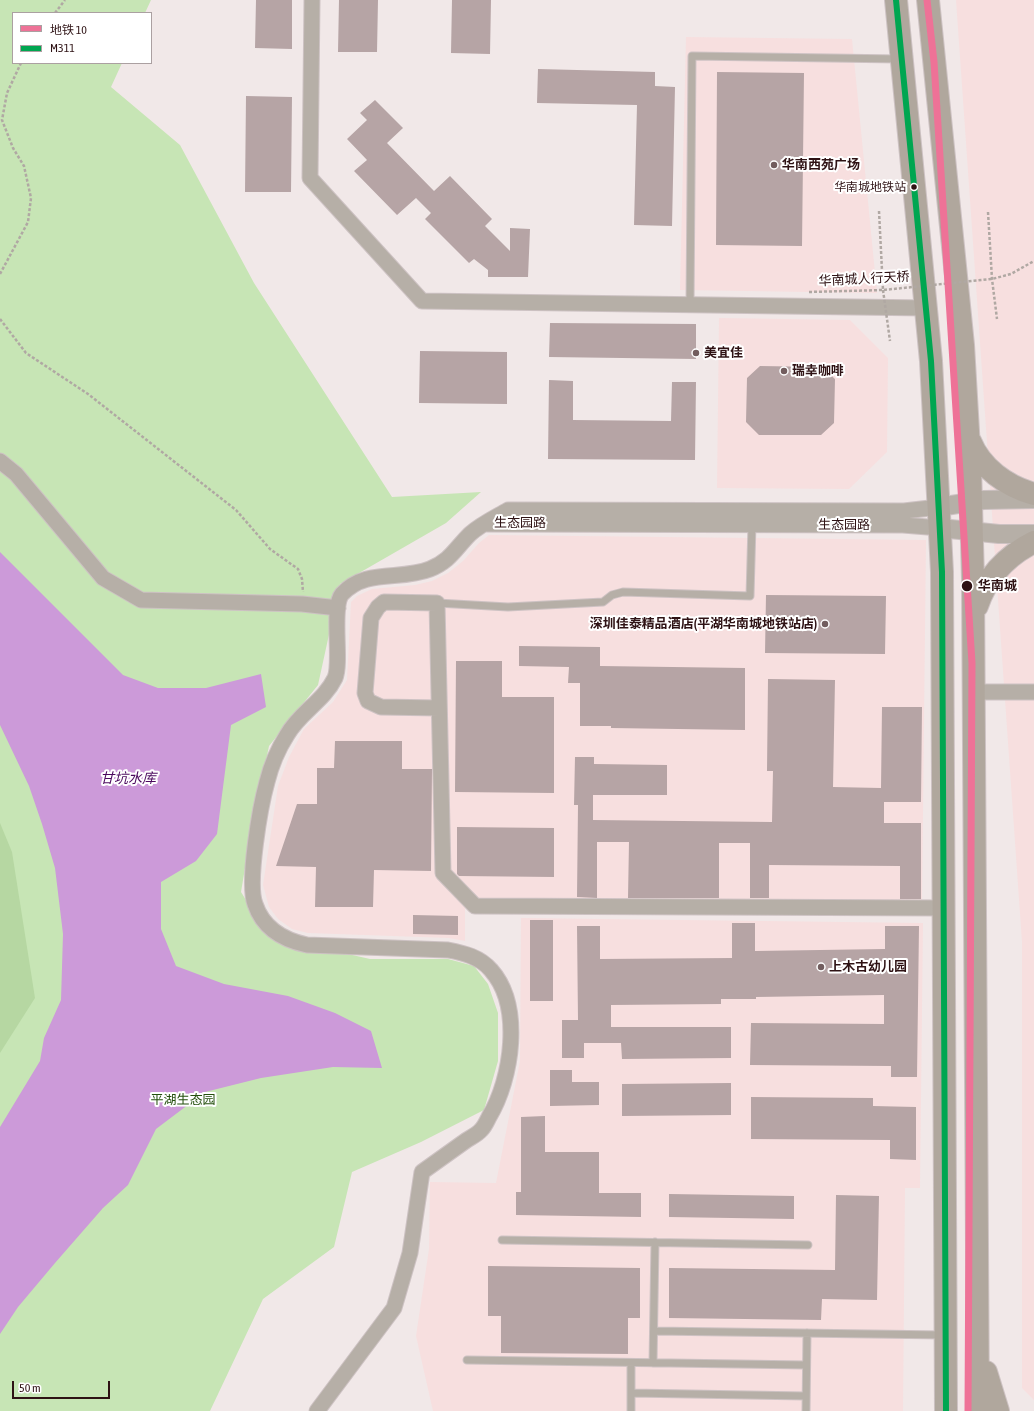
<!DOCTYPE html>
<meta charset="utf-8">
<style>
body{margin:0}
#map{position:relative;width:1034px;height:1411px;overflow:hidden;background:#f1e8e8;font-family:"Asap Condensed","Noto Sans SC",sans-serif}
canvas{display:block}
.legend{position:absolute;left:12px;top:12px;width:140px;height:52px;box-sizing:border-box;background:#fff;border:1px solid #aba0a1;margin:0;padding:5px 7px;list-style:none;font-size:12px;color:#2e1214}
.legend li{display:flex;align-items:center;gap:8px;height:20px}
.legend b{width:20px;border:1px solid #aba0a1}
.scale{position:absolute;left:12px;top:1381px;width:98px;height:18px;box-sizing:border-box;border:2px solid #2e1214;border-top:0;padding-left:5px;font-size:12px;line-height:14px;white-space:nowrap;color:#2e1214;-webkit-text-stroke:3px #fff;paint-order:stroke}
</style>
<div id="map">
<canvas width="1034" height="1411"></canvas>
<ul class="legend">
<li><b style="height:5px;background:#ee7297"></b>地铁 10</li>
<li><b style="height:5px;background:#00a651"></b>M311</li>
</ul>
<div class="scale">50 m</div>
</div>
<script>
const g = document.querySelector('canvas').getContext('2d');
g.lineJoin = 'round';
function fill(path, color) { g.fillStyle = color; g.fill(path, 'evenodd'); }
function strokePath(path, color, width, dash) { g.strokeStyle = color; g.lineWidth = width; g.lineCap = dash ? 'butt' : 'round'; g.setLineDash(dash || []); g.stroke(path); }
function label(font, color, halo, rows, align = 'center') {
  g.font = font + ' "Asap Condensed","Noto Sans SC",sans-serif'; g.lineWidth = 4; g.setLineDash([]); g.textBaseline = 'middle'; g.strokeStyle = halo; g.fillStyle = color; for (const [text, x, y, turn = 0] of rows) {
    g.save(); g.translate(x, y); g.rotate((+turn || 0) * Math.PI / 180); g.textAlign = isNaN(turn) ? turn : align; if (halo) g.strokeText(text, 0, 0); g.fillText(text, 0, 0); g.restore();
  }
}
fill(new Path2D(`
 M956 0H1034V1400L1022 1388V942Z
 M686 37 852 39 877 293 680 290Z
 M719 318 850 320 888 358 887 452 849 489 717 488Z
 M489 535 926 540 922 904 465 900V941L449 938 308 933 292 929 278 919 269 907 263 885 278 786 289 757 304 729 333 702 347 680 351 602 357 596 372 589 415 585 432 581 448 573 463 561 479 543Z
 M521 918 923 923 920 1188H905L903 1411H433L416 1336 429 1249 430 1182 496 1183 520 1061Z`), '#f7dfdf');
fill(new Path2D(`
 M0 0H151L145 13H13V63H122L111 87 180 145 254 283 392 497 481 492 446 523 340 584 318 685 269 746 249 844 241 892 268 936 370 959H448L474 966 488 984 498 1013V1061L484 1110 421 1142 352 1172 334 1247 263 1299 210 1411H0Z`), '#c7e5b5');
fill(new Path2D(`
 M0 823 12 852 35 998 0 1053Z`), '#b6d7a2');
fill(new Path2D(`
 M0 552 123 675 158 688H206L261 674 266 707 231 725 217 834 196 861 161 882V929L176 966 224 984 288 996 335 1013 371 1031 382 1068 333 1067 261 1078 205 1092 156 1129 128 1185 103 1208 55 1263 18 1307 0 1334V1127L40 1061 44 1038 61 1000 63 934 55 868 42 824 29 786 0 725Z`), '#cc9ad9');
fill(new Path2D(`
 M256 0H292V49L255 48Z
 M339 0H378L377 52H338Z
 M452 0H491L490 54 451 53Z
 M538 69 655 72V86L675 87 672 226 634 225 637 105 537 103Z
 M717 72 804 73 802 246 716 245Z
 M246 96 292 97 291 192H245Z
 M375 100 403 128 387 143 434 191 450 176 492 219 485 226 510 251V228L530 229 528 277H488V270L474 259 469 263 425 219 431 213 416 198 397 215 354 171 367 160 347 139 367 120 360 113Z
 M550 323 696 324V359L549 357Z
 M420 351 507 352V404L419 403Z
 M760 366 822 367 835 379 834 423 821 435H759L746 422 747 378Z
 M549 380 573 381V420L671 421 672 382H696L695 460 548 459Z
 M766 595 886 596 885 654 765 653Z
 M519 646 600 647V666L745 668V730L611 728V726H580V683H568L569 667 519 666Z
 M456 661H502V697H554V793L455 792Z
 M768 679 835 680 833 787 881 788 882 707H922L921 802H884V823H921V899H900V866L769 865V898H750V843H719V898H628L629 842H597V898L577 897 578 805H574L575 757H594V764L667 765V795H593V820L772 822 773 771H767Z
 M335 741H402V769H432L431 871 374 870 373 907H315L316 867 276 866 297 804H317V768H334Z
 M457 827 554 828V877L459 876 457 874Z
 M413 915 458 916V935L413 934Z
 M530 920H553V1001H530Z
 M732 923H755V951L885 949V926H919L917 1077H891V1066L750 1065 751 1023 884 1024V995L756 997V999H721V1004L611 1005V1027H731V1058L622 1059 621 1043H584V1058H562V1020H578L577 926H600V959L732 958Z
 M550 1070H572V1082H599V1105L550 1106Z
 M731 1083V1115L622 1116V1084Z
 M751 1097 873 1098V1106L916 1107V1160L890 1159V1140L751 1139Z
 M545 1116V1152H599V1193H641V1217L516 1215V1192H521V1117Z
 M669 1194 794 1196V1219L669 1217Z
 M836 1195 879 1196 877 1300 822 1299 821 1320 669 1318V1268L835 1270Z
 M488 1266 640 1268V1318H628V1354L501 1353V1316H488Z`), '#b6a4a5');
const service = new Path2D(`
 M690 305 692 56 900 59
 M437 603 508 607 603 602 612 595 623 592 750 596 752 524
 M502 1240 808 1245
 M654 1331 944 1335
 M467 1360 806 1365
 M653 1363 655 1242
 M631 1393 806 1396
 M631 1411V1363
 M806 1411 807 1333`);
const minor = new Path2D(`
 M312 0 310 178 422 301 927 308
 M0 461 16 474 103 578 141 600 302 604 338 608
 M487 524 903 525 940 528
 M974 692H1034
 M439 708 381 707 368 701 365 693 371 618 378 607 384 602 437 603 443 873 475 906 944 908
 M317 1411 394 1308 410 1253 422 1172C436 1162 450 1152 464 1142 469 1138 477 1135 481 1130 485 1126 487 1121 489 1117 512 1079 523 1006 491 970 480 957 464 953 448 950L307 945C283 940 263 928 255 904 247 882 260 807 267 782 271 766 278 749 287 735 299 713 324 701 335 678 342 662 331 607 342 594 366 568 400 581 430 569 450 561 455 549 470 534 481 524 496 517 508 510L904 511 939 507`);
const tertiary = new Path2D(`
 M939 507 983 500 1034 499
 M940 528 999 534H1034`);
const primary = new Path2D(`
 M896 0 931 361 942 572 946 1411
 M928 0 963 345 970 466 973 580 978 1411
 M970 441C981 468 1006 486 1034 494
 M977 606C987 576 1006 556 1034 542
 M986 1372 998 1411`);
strokePath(service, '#cdc2c3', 9);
strokePath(minor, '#cdc2c3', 17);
strokePath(tertiary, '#cdc2c3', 20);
strokePath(primary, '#cdc2c3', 24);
strokePath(new Path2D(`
 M55 13 65 0
 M879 211 883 290
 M988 212 992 279 997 319
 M0 274 28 222 31 198 24 166 13 148 2 120 7 93 21 63
 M0 319 26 353 88 394 236 510 270 549 298 569 302 579 303 592`), '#b0a8a3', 2.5, [3, 2]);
strokePath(service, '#b6afa7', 7);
strokePath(minor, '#b6afa7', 15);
strokePath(tertiary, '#b6afa7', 18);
strokePath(primary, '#b0a79d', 22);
strokePath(new Path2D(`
 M883 290 890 341
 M809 292 883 290 992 279 1011 274 1034 261`), '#b0a8a3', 2.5, [3, 2]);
strokePath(new Path2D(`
 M896 0 931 361 942 572 946 1411`), '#00a651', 6);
strokePath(new Path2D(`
 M927 0 934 62 972 663 968 1411`), '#ee7297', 7);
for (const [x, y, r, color] of [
 [774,165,4,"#725d5e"],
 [914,187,3.5,"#2e1214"],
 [696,353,4,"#725d5e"],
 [784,371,4,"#725d5e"],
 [967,586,6,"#2e1214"],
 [825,624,4,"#725d5e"],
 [821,967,4,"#725d5e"]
]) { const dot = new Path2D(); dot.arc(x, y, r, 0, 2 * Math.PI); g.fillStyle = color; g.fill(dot); strokePath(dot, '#fff', 1.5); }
label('12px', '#2e1214', '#fff', [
 ["华南城地铁站",906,187]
], 'right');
label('bold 13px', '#2e1214', '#fff', [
 ["华南西苑广场",782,165],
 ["美宜佳",704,353],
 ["瑞幸咖啡",792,371],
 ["深圳佳泰精品酒店(平湖华南城地铁站店)",817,624,"right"],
 ["上木古幼儿园",829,967]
], 'left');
label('13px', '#2e1214', '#fff', [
 ["华南城人行天桥",864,279,-3],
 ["生态园路",520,523],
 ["生态园路",844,525]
]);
label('bold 13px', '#2e1214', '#fff', [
 ["华南城",978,586]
], 'left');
label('13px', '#25500e', '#fff', [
 ["平湖生态园",183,1100]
]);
label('italic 14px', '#4b095e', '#fff', [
 ["甘坑水库",128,779]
]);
</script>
